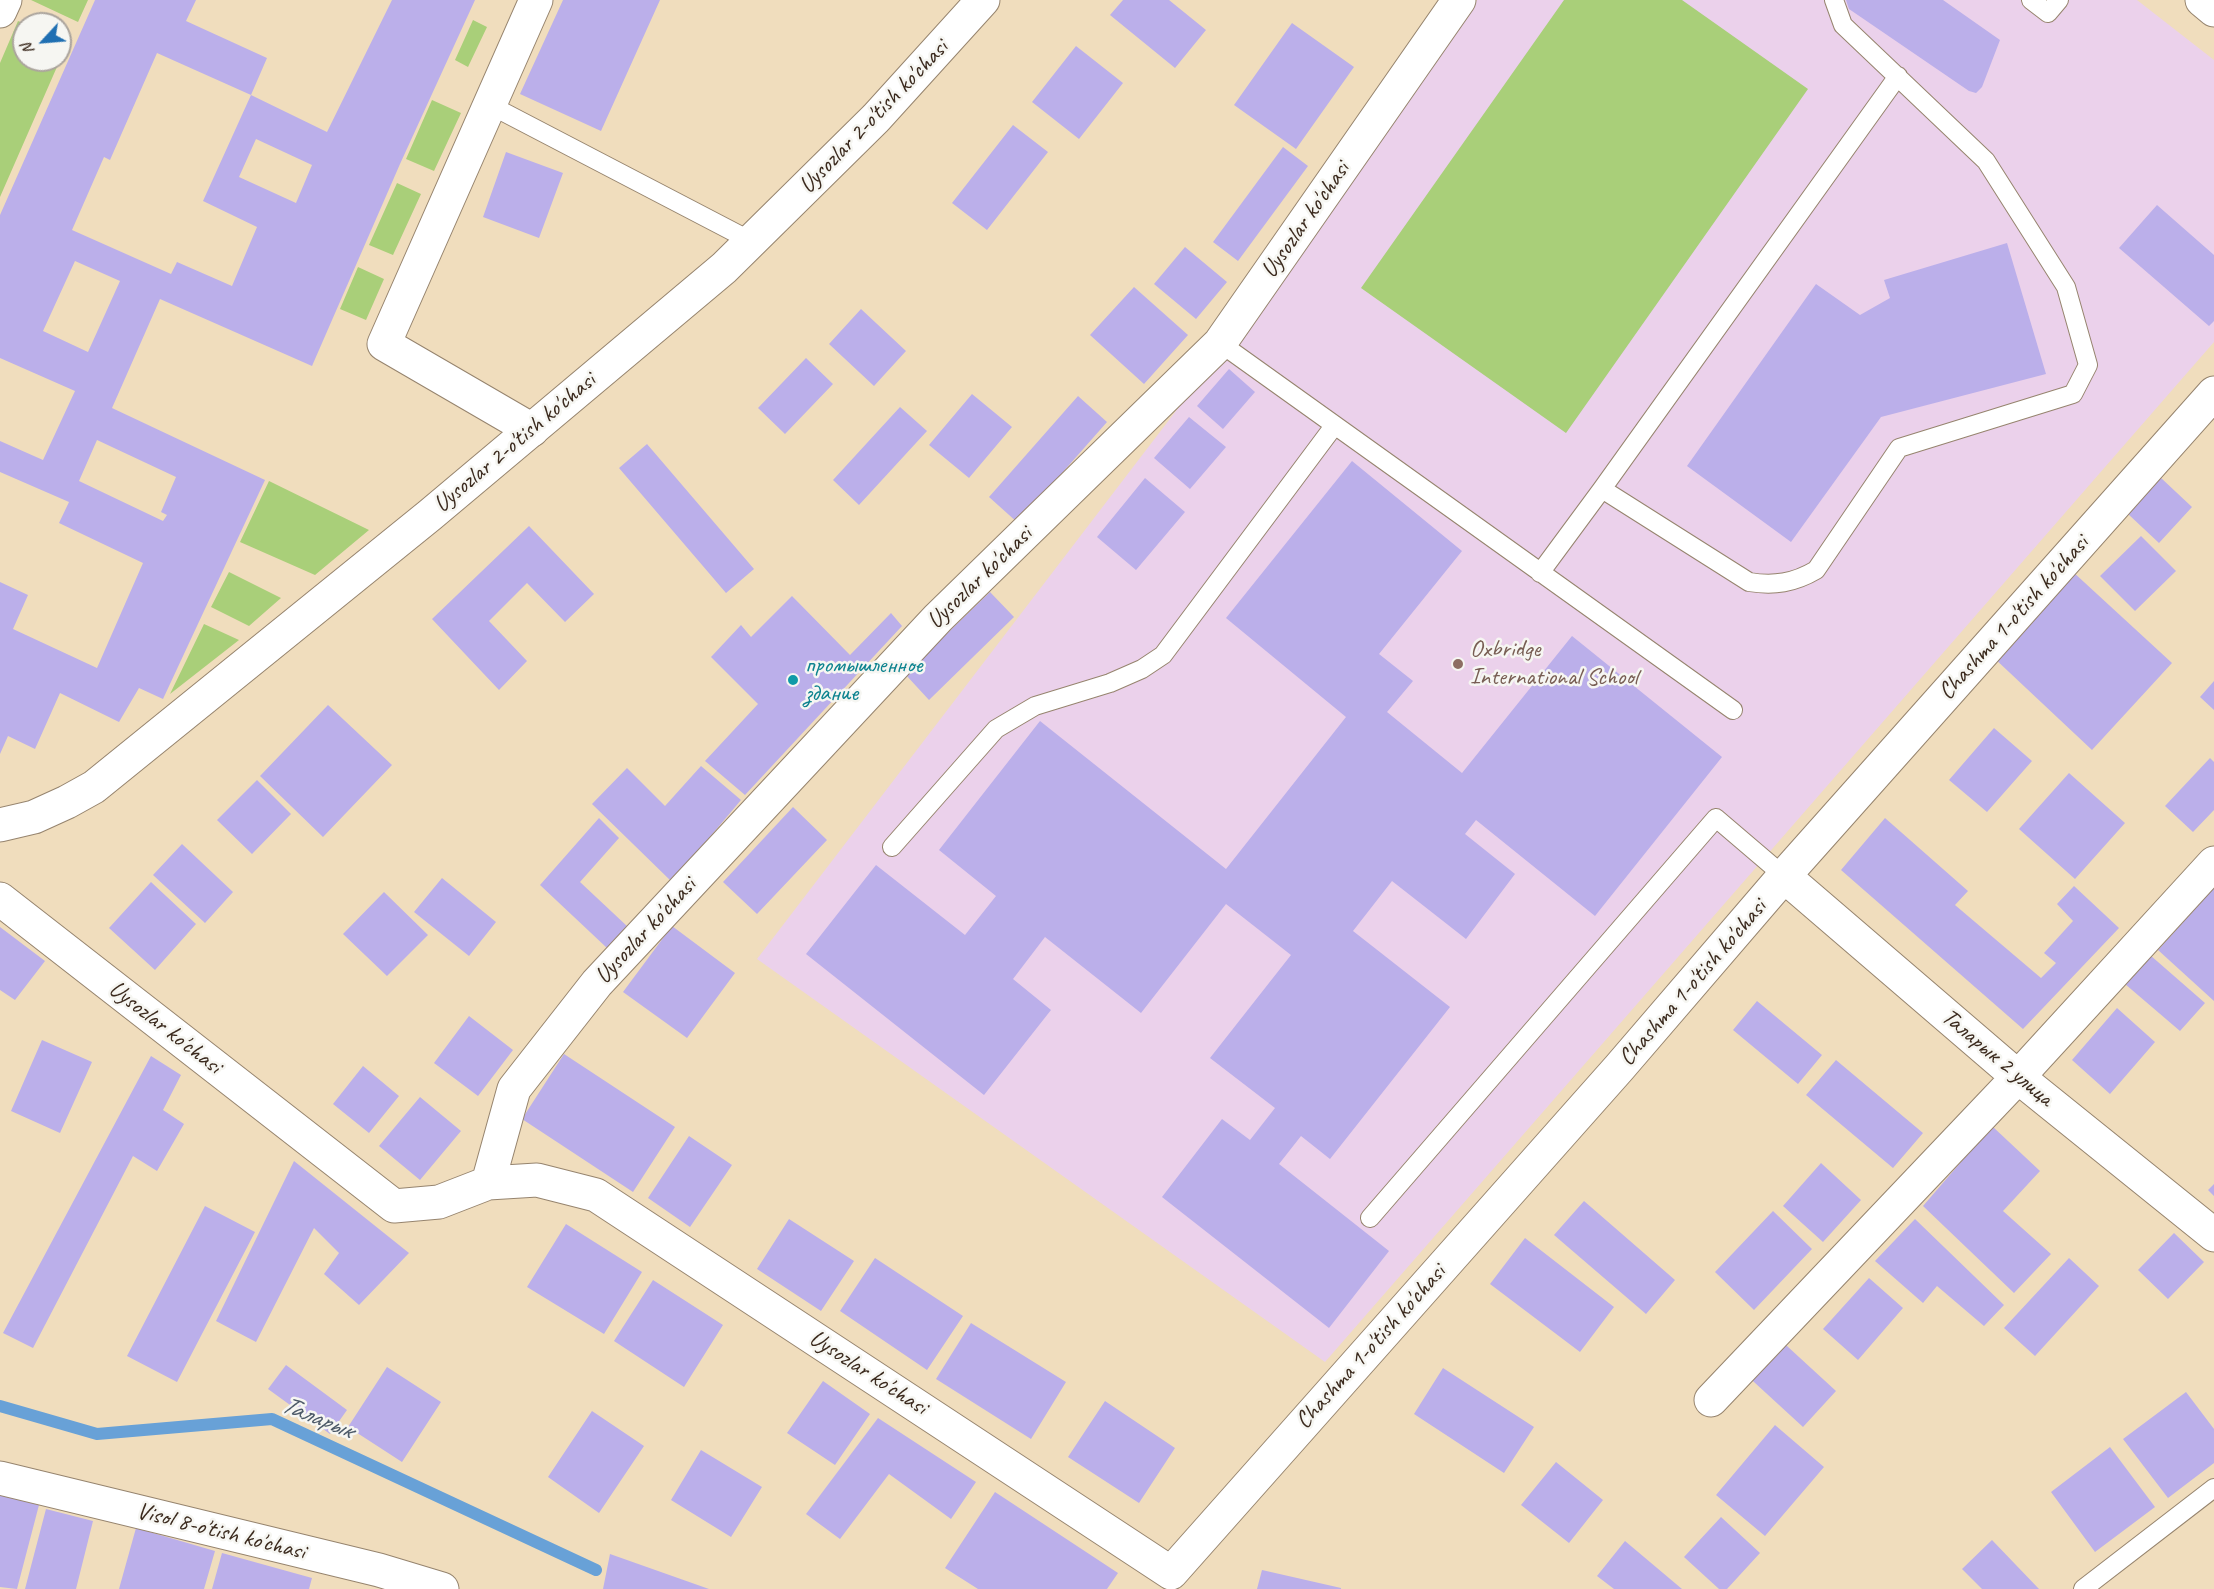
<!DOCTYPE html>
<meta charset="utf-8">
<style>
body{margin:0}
#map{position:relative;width:2214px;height:1589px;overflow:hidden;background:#f0ddbd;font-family:Caveat,sans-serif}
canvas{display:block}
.north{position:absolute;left:12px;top:12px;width:60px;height:60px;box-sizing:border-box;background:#f6f6f2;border:2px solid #aba49d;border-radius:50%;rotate:244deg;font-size:16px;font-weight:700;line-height:24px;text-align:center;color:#3b2a1e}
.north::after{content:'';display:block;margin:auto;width:21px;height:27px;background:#1f6fb2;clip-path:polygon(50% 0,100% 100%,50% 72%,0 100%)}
</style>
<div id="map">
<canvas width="2214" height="1589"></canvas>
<div class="north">N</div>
</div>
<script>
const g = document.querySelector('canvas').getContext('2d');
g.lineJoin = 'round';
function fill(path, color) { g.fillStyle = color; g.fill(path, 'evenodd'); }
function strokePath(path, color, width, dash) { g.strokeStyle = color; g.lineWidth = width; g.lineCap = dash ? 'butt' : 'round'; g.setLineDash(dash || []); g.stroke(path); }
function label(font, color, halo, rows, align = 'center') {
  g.font = font + ' Caveat,sans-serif'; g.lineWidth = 5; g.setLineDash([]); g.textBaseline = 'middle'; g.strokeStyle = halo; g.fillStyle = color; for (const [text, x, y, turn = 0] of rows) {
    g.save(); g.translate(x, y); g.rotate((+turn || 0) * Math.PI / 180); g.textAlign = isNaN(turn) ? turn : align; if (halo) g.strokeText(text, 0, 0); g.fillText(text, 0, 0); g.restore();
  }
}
fill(new Path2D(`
 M1477 0H2137L2214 60V342L1325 1362 757 959 1208 369Z`), '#ebd1eb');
fill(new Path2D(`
 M31 0H88L78 22Z
 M1564 0H1682L1808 89 1566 433 1361 288Z
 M473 20 487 27 468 67 455 60Z
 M18 21 25 24 24 60H60L0 197V63Z
 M432 100 461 113 434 171 406 159Z
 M397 183 421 194 393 255 369 245Z
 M358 267 384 279 366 320 340 309Z
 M269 481 369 530 315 575 240 542Z
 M229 572 281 598 249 626 211 607Z
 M204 624 239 640 170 694Z`), '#a9cf79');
strokePath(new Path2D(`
 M0 1406 97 1434 272 1419 596 1570`), '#68a1d7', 12);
fill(new Path2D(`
 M95 0H196L186 21 267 58 251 95 327 132 392 0H475L400 164 312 366 160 299 112 408 265 480 163 699 139 688 119 722 60 693 35 749 8 736 0 754V582L28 595 13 629 97 668 143 563 59 523 69 502 0 472V441L43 460 75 391 0 358V215ZM157 53 251 95 203 201 257 227 232 286 177 262 171 274 72 230 104 157 110 160ZM256 139 312 165 296 203 239 177ZM75 261 120 281 88 352 43 331ZM97 440 176 477 161 512 167 515 163 521 79 481Z
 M563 0H660L601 131 520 94Z
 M1123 0H1169L1206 30 1175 68 1110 15Z
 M1846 0H1943L2000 40 1982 87 1976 93 1969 91 1849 9Z
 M1292 23 1354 67 1296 149 1234 105Z
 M1076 46 1123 83 1079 139 1032 102Z
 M1013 125 1048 152 987 230 952 203Z
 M1283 147 1308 166 1238 261 1213 242Z
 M506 152 563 173 539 238 483 217Z
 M2157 205 2214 255V321L2209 326 2119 248Z
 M2007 243 2046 374 1881 417 1791 542 1687 466 1816 284 1860 315 1890 298 1884 280Z
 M1185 247 1227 282 1196 319 1154 284Z
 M1134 287 1188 335 1144 384 1090 335Z
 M861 309 906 351 874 386 829 344Z
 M806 358 833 384 785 434 758 408Z
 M1229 369 1255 392 1223 429 1197 406Z
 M972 394 1012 427 969 478 929 445Z
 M1078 396 1107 422 1018 523 989 497Z
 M900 407 927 431 859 505 833 480Z
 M1189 417 1226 447 1190 489 1154 458Z
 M647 444 754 569 726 593 619 468Z
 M1352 461 1462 551 1379 654 1413 681 1387 712 1462 773 1572 636 1722 757 1595 916 1476 820 1465 834 1515 874 1466 939 1392 881 1353 931 1450 1007 1330 1159 1301 1136 1279 1164 1389 1251 1329 1328 1162 1197 1222 1119 1250 1140 1275 1108 1210 1058 1291 955 1226 904 1141 1013 1045 937 1013 979 1051 1010 984 1095 806 954 876 865 965 935 996 896 939 850 1040 721 1226 869 1346 717 1226 618Z
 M2160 477 2192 507 2159 543 2127 513Z
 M1145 478 1185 512 1136 570 1097 537Z
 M529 526 594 594 565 622 527 583 489 621 527 661 499 690 432 619Z
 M2141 536 2176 571 2135 611 2100 576Z
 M2072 571 2172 663 2092 750 1993 657Z
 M990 592 1014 617 929 700 905 674Z
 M792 596 850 655 891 613 902 626 745 795 705 761 758 704 711 657 741 625 751 637Z
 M2214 681V710L2200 697Z
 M328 705 392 765 323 837 260 776Z
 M1994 728 2032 761 1987 812 1949 780Z
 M2210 758 2214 762V810L2193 832 2165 806Z
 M701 766 741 800 672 882 592 804 627 768 665 806Z
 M2069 773 2125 823 2075 879 2019 829Z
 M257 780 291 814 252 854 217 820Z
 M793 807 827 840 757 914 723 882Z
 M599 818 619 838 580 882 628 927 607 948 540 885Z
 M1885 818 1968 891 1955 905 2041 978 2056 963 2044 953 2073 921 2057 904 2074 886 2119 928 2023 1029 1841 870Z
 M182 844 233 892 205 923 153 875Z
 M442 878 496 922 469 956 414 912Z
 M151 882 196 924 155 970 109 928Z
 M2214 888V1001L2158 950Z
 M384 892 428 935 387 976 343 934Z
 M672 926 735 973 687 1038 623 992Z
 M0 927 45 961 15 1000 0 990Z
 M2150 955 2205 1003 2180 1031 2125 984Z
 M1757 1001 1822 1055 1798 1084 1733 1030Z
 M2117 1008 2155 1042 2110 1094 2072 1060Z
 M469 1016 513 1050 478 1096 434 1063Z
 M42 1040 92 1062 60 1133 11 1111Z
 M564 1054 675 1127 633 1192 522 1119Z
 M151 1056 181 1075 163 1110 184 1124 157 1171 133 1156 33 1348 3 1333Z
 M1836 1060 1923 1133 1893 1168 1806 1095Z
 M363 1066 399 1096 369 1133 333 1104Z
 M420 1097 461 1131 420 1180 379 1146Z
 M1992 1126 2040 1171 2003 1211 2051 1254 2014 1293 1923 1206Z
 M689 1136 732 1165 690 1227 648 1198Z
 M294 1161 409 1253 359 1305 324 1274 339 1253 314 1228 256 1342 216 1321Z
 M1821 1163 1861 1200 1823 1242 1783 1206Z
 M2214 1184V1196L2208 1190Z
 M1584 1201 1675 1280 1646 1314 1554 1235Z
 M205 1206 255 1232 177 1382 127 1356Z
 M1773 1211 1812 1249 1754 1310 1715 1272Z
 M789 1219 854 1261 821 1311 757 1269Z
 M1915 1219 2004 1305 1984 1326 1937 1286 1923 1303 1875 1261Z
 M566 1224 642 1272 604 1334 527 1287Z
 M2174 1233 2204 1262 2168 1299 2138 1270Z
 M1525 1238 1614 1307 1580 1352 1490 1284Z
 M875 1258 963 1316 927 1370 840 1311Z
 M2069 1258 2099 1286 2035 1356 2004 1328Z
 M1869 1278 1903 1308 1858 1360 1823 1329Z
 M653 1280 723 1325 684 1387 614 1341Z
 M971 1323 1066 1382 1031 1439 936 1379Z
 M1775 1335 1836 1391 1803 1427 1742 1371Z
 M286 1365 347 1410 330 1434 268 1389Z
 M387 1367 441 1402 402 1462 348 1427Z
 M1443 1368 1534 1427 1504 1473 1414 1414Z
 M823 1381 870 1414 835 1465 787 1433Z
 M2186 1392 2214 1429V1463L2168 1498 2123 1439Z
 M1105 1401 1175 1448 1139 1503 1068 1457Z
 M592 1411 644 1446 599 1513 548 1477Z
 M878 1418 976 1482 951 1519 889 1474 840 1539 806 1514Z
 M1775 1425 1824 1467 1765 1536 1716 1495Z
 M2110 1447 2155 1507 2095 1552 2051 1492Z
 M701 1450 762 1487 731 1537 671 1500Z
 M1556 1462 1603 1500 1569 1543 1521 1505Z
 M995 1492 1118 1573 1107 1589H978L945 1568Z
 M0 1495 39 1505 17 1589 0 1587Z
 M46 1509 93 1521 76 1589H25Z
 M1721 1517 1760 1553 1727 1589H1719L1684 1557Z
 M136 1528 215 1551 204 1589H119Z
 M1992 1540 2039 1589H1982L1962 1569Z
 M1625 1541 1682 1589H1614L1597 1576Z
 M222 1553 312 1578 309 1589H212Z
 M610 1554 709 1589H603Z
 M1262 1570 1341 1588V1589H1257Z`), '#bbafea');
const lane = new Path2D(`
 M2031 0 2048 13 2059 0
 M490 105 751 241
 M1220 343 1733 710
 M1602 489 1749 582C1774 586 1794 583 1816 570L1899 448 2073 394 2088 365 2066 287 1986 161 1843 25 1834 0
 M1540 573 1602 489 1898 76
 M892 847 996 729 1035 706 1110 683 1142 669 1163 655 1334 426
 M1370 1218 1716 818 1784 876
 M2083 1589 2214 1488`);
const street = new Path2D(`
 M0 11 5 0
 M532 430 384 344 536 0
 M1784 876 2018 1077 2214 1235
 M0 899 394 1206 439 1202 488 1183 537 1180 596 1195 1171 1573 1619 1068 1784 876 2214 393
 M488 1183 514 1089 597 983 938 618 1220 343 1459 0
 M1711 1400 2018 1077 2214 863
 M0 1478 379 1570 442 1589`);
const secondary = new Path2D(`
 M2202 0 2214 10
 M0 825 34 817 67 802 94 787 430 515 724 268 876 118 983 0`);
strokePath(lane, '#96846e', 20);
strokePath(street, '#96846e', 35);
strokePath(secondary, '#96846e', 35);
strokePath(lane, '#fff', 18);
strokePath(street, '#fff', 33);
strokePath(secondary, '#fff', 33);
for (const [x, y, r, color] of [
 [1458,664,6,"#8d6e63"],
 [793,680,6,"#0f9aa8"]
]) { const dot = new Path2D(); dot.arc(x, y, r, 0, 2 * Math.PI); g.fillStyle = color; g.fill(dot); strokePath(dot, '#f6f6f2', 2); }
label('24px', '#3b2a1e', '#f6f6f2', [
 ["Uysozlar 2-o'tish ko'chasi",874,117,-46],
 ["Uysozlar ko'chasi",1306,220,-55],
 ["Uysozlar 2-o'tish ko'chasi",515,443,-40],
 ["Uysozlar ko'chasi",980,578,-44],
 ["Chashma 1-o'tish ko'chasi",2014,618,-48],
 ["Uysozlar ko'chasi",646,931,-47],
 ["Chashma 1-o'tish ko'chasi",1693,983,-49],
 ["Uysozlar ko'chasi",165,1028,38],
 ["Таларык 2 улица",1997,1058,40],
 ["Chashma 1-o'tish ko'chasi",1371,1347,-48],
 ["Uysozlar ko'chasi",868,1373,33],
 ["Visol 8-o'tish ko'chasi",221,1532,14]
]);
label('24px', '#785e54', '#f6f6f2', [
 ["Oxbridge",1470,650],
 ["International School",1470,678]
], 'left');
label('24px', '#0d838f', '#f6f6f2', [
 ["промышленное",805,666],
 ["здание",805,694]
], 'left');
label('italic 26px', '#4d5a68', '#f6f6f2', [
 ["Таларык",317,1418,22]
]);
</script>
